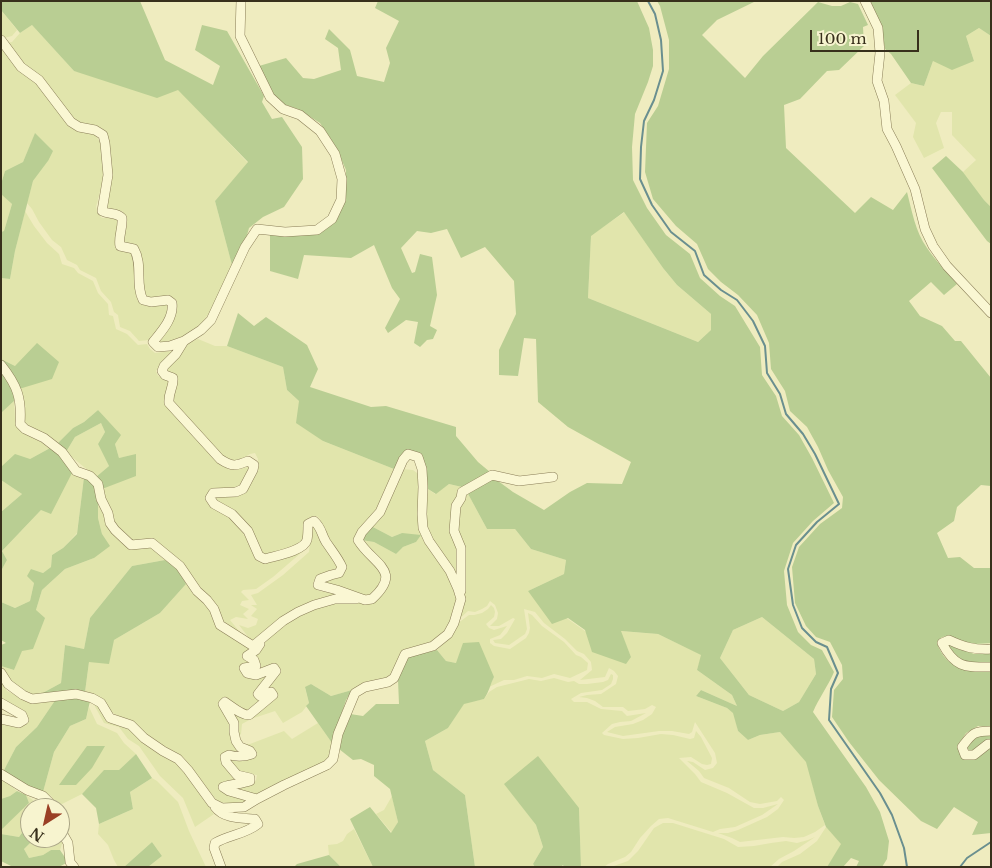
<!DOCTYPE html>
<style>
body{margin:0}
#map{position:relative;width:992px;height:868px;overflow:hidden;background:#efecbf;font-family:"Libre Baskerville",serif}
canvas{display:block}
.frame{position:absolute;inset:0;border:2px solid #38301c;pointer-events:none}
.north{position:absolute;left:20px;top:798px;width:50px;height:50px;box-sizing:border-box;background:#f7f4cf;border:1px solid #aba687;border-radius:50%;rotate:215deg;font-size:14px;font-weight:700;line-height:20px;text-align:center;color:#38301c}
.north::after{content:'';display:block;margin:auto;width:18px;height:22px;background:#9a4025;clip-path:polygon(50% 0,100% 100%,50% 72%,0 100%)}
.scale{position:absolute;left:810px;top:30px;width:109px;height:22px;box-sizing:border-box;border:2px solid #38301c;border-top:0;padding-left:6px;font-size:15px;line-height:18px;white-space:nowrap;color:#38301c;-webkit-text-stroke:4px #f7f4cf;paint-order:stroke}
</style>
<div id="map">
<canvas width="992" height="868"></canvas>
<div class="frame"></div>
<div class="north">N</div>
<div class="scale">100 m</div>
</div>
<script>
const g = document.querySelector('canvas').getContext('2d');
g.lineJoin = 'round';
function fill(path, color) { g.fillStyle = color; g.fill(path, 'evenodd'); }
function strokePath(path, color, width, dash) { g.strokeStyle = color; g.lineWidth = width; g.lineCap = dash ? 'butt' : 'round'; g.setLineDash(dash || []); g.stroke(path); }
fill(new Path2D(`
 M1 10 17 30 12 36 4 38 1 34Z
 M32 25 74 71 178 89 248 163 215 201 232 265 210 312 198 328 192 332 168 343 161 344 159 342 175 318 177 301 172 297 147 299 143 293 140 250 138 248 123 243 127 225 125 215 122 211H110L107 208 111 184V161L109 148 104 131 85 126 75 121 25 65 7 43 12 42 20 33Z
 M979 28 991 36V207L984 200 963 172 976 160 952 135V112H941L936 123 944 148 924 158 913 137 916 123 895 95 911 83 924 86 933 61H974L966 36Z
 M1 47 38 83 69 127 95 135 101 143 104 176 96 207 98 214 102 218H117L119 228 115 239V247L118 251H130L133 253 137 277 136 296 138 301 145 306 166 304 169 309 168 314 163 324 149 340 139 341 130 331 120 327 118 315 114 312 111 302 101 291 96 278 80 270 77 265 67 260 61 247 52 240 39 222 32 209 27 203 33 181 48 161 35 134 23 162 5 171 1 184Z
 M2 194 12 204 4 231 1 232Z
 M25 211 34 226 47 243 59 254 62 264 74 268 78 273 93 281 98 293 108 304 109 315 113 316 116 329 127 334 138 345 147 344 150 349 155 353 173 351 165 358 156 371 158 376 168 379 169 384 168 389 164 399 190 431 224 466 230 470H236L248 467 249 471 239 487 233 490 210 491 206 495 205 500 212 507 226 514 235 522 249 542 251 549 256 559 305 547 302 552 273 577 256 589 243 590 241 592 249 600 242 601 240 605 249 609 243 614 248 619 236 617 230 620 247 641 231 632 153 541 132 543 115 525 105 503 102 489 136 455 119 458 115 444 98 410 84 422 73 428 57 444 22 423 15 366 1 359V278L10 279 15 251Z
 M625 212 663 268 677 285 711 314V330L698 342 588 298 591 235Z
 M198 339 215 346H227L283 367 287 390 299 401 323 441 394 469 374 514 357 535 376 562 382 575 378 586 373 592 365 597 323 584 324 579 337 578 341 577 346 567 323 530 320 519 317 516 310 517 306 524 304 539 301 544 275 554 263 555 249 530 218 503 215 498 219 496 240 495 244 492 257 471 258 459 255 453 250 454 235 463 223 456 174 403 168 373 166 368 186 344Z
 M14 401 15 419 18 426 52 447 30 459 1 467V413Z
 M101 423 105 432 98 444 109 466 96 477 66 452 75 437Z
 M401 469 413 470 421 476V535L448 572 457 596 449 628 393 672 387 679 366 683 352 690 331 696 311 684 305 688 309 703 302 712 283 723 275 711 251 719 242 724 241 734 238 736 226 705 244 716 260 709 262 694 278 671 257 673V667L252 657 265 638 300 614 336 601 369 602 389 578 361 540 374 542 396 554 403 547 416 542 402 533 392 537 371 526Z
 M73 471 84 477 77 533 63 548 52 555 51 567 43 573 31 569 34 583 30 601 15 608 1 602V571L7 560 2 551 41 510Z
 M1 480 22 494 1 512Z
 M449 484 462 487 457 499V538L459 578 454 569 444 558 428 532 426 517 428 489 435 494Z
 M467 492 487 529H515L531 549 566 560 564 574 528 591 585 631 631 657 620 631 658 634 702 655 697 670 732 695 737 706 701 690 696 696 727 708 734 713 738 731 748 740 760 735 780 732 807 762 818 806 825 825 815 832 804 837 794 838 783 837 740 842 732 838 718 833H728L738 830 767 817 778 809 784 800 781 797 777 801 760 804 750 802 729 788 704 778 699 771 687 761 693 762 705 770 713 768 717 763 715 753 695 722 692 732 689 734 672 731H659L623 736 607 732 615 727 633 724 643 720 652 714 656 707 652 705 645 709 628 711 623 707H603L595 701 587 698 579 697 587 695 601 694 616 684 618 676 614 671 609 668 605 677 580 680 592 670 591 662 584 654 577 651 565 639 544 623 535 612 524 609 527 629 525 634 509 645 495 643 493 640 501 639 507 633 515 619 513 618 499 626H490L497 619 498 613 495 605 490 601 487 606 482 609 475 612 468 611 458 620 463 600 456 530 457 506Z
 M98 505 106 514 121 539 152 546 160 554 165 560 132 566 90 618 84 649 65 645 61 683 39 695 30 694 9 683 1 669V666L14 670 36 610 42 590 65 569 94 558 102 534 98 518Z
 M313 526 316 528 338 566 336 571 316 577 313 583 314 587 319 591 350 596H332L252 642 239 625 248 628 256 625 258 619 251 616 257 609 251 605H257L251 595 258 593 283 575 309 552 311 530Z
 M186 584 205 601 211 609 213 619 216 624 254 650 252 660 242 672 271 671 264 683 270 694 247 713 226 711 232 731 249 751 223 761 248 778 229 782 249 801 238 803H228L218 802 183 757 154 740 144 733 138 726 113 713 96 695 85 692 89 662 114 640 160 613Z
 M491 605 494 608 495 612 494 617 486 624 489 628 494 630 507 626 500 635 490 639V643L494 646 510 649 526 638 529 633 530 628 528 613 532 615 542 626 564 642 576 655 581 657 588 663 587 670 570 678 554 674 542 678 527 676 514 680H504L489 687 494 677 456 663 446 661 437 650 452 635 458 623 469 615H474L482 613 488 609Z
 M762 617 814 659 816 674 799 702 783 711 749 695 720 658 733 630Z
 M611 674 613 675V679L611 684 602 690 581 693 571 699 574 702H587L601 709 622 711 627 716 646 713 631 721 620 722 612 724 602 733 604 735 623 739 638 738 661 734 673 735 690 739 694 738 696 731 701 737 712 758 711 764 707 765 702 764 691 757 679 758 695 774 701 782 727 793 754 808H763L778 804 762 815 735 827 720 829 713 832 668 818 659 819 651 826 640 838 631 852 625 857 608 864 604 867H581L579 808 505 784 536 825 543 847 533 864 535 867H475L465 795 433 770 425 741 448 728 464 703 484 699 489 692 497 687 529 679 541 681 554 678 568 682 574 681 579 684H587L603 682 608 680Z
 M1 681 7 691 30 702 56 699 37 727 16 747 3 772 1 771V722L27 721 1 698Z
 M92 701 175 760 186 772 214 814 195 827 183 798 160 776 139 746 128 739 119 727 104 723Z
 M89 707 97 724 117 733 124 743 136 754 119 770 104 771 82 794 58 806 51 796 43 792 54 752 70 726 86 719Z
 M318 723 332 743 329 759 256 796 231 790 253 783 256 780 257 775 241 773 229 762V758L253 756 257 751 246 748 241 744H250L284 731 292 739Z
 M1 778 17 791 10 796 1 799Z
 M152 778 157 781 178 802 189 831 206 867H148L162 856 152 842 124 867H118L114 860 108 845 98 834 99 824 133 809 130 792Z
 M26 795 34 801 44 804 40 808H30V822L19 837 1 834V830L3 827 29 803Z
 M392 796 398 822 392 833 376 814 384 810Z
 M663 823H673L724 839 738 847 754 846 771 843 786 841 797 843 808 840 815 837 794 851 779 859 770 867H611L628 861 638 851 654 828Z
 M826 827 842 844 827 867H777L782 862 800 854 817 841Z
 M354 829 373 867H341L329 855 328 845 337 844 343 841 347 834Z
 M60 834 63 841 60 850H51L43 855 29 858 24 849 35 838H60Z`), '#e1e5ac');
fill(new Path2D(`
 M1 1H140L165 60 213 85 220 66 195 50 202 25 227 31 264 96 262 102 272 119 282 117 302 147 303 179 284 207 263 217 249 228 246 239 232 265 215 201 248 162 178 90 157 98 74 71 32 25 20 33 1 10Z
 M378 1H637L649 28 653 50V66L648 82 635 114 632 147 633 180 647 208 666 235 690 254 700 278 720 296 735 306 760 347 762 375 776 396 782 416 799 435 812 458 834 503 813 521 793 543 784 571 787 605 798 632 811 645 822 650 834 672C828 686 819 698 813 712L866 787 880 812 889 841 887 859 882 867H856L859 861 851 858 843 867H827L841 844 826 827 818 806 806 762 780 732 760 735 748 740 738 731 733 713 727 708 696 696 701 690 737 706 732 695 697 670 701 655 658 634 621 631 631 657 626 664 592 652 585 630 568 618 552 624 528 591 564 574 566 560 531 549 515 529H487L467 492 494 478 513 492 544 510 570 492 587 483 622 484 631 462 568 427 538 402 536 339 524 338 518 376 499 375V350L516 314 514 281 485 247 461 258 447 229 431 233 417 231 401 248 412 273 415 272 420 254 432 257 437 295 430 326 437 330 433 339 427 340 420 347 414 343 418 322 406 320 388 333 385 328 400 299 392 288 374 245 351 258 304 255 298 279 270 271V232L287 234 336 220 346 197V170L336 147 320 123 298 109 283 104 272 94 259 66 286 58 303 78 314 79 341 70 338 48 325 39 329 29 350 50 357 76 384 82 390 63 386 48 399 21 375 8ZM624 212 663 268 677 285 711 314V330L698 342 588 298 591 236ZM762 617 814 659 816 674 799 702 783 711 749 695 720 658 733 630Z
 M657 1H756L717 20 702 35 745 78 763 56 818 2 832 6H841L850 2 858 4 868 25 863 27 864 46 839 70 827 71 800 99 784 105 786 148 855 213 871 197 893 210 907 192C912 211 915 231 927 248 935 260 947 272 957 284L944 295 931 282 909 301 920 316 942 326 955 341H961L991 378V486L981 485 957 507 954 521 937 533 948 558 960 557 974 568H990L991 569V643L976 644 964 642 950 636 942 637 937 643C947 671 965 668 991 670V727L978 726 966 733 957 747 962 757 991 747V833L972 835 978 822 954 807 937 829 921 821 879 780 849 742 832 717 834 690 843 679 842 665 830 642 816 637 806 626 795 603 792 567 799 547 820 524 842 508 843 497 828 470 818 447 807 427 790 411 785 391 771 369 769 343 757 315 738 295 721 282 708 269 697 244 676 226 653 199 645 172 647 123 658 106 669 69V40L660 6Z
 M870 1H991V36L979 28 966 36 974 61 952 70 933 61 924 86 911 83 891 54 885 49 881 26Z
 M35 133 53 151 48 161 33 181 15 251 10 279 1 278V232L4 231 12 204 1 194V184L5 171 23 162Z
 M946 156 963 172 984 200 991 207V244L987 241 932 168Z
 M238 313 254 326 266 317 307 345 318 369 310 387 371 407 386 406 456 427V436L478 462 490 472 462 487 449 484 436 494 428 489 426 469 421 457 403 456 394 469 323 441 296 423 299 401 287 390 283 367 227 346Z
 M37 343 59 362 52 379 19 389 1 359 15 366Z
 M1 369 14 393V401L1 413Z
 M98 410 121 435 115 444 119 458 136 454V476L102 489 96 477 109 466 98 444 105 432 101 423 75 437 66 452 57 444 73 428 84 422Z
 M52 447 73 471 51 514 41 510 2 551 7 560 1 571V512L22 494 1 480V467L15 454 30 459Z
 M84 477 95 485 98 498V518L102 534 110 546 94 558 65 569 42 590 36 610 45 618 33 649 22 651 14 670 1 666V645L6 643 1 640V602L15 608 30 601 34 583 27 576 31 569 43 573 51 567 52 555 63 548 77 534Z
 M371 526 392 537 402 533 421 535 416 542 403 547 396 554 374 542 361 540Z
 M165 560 178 568 186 584 160 613 114 640 109 664 89 662 85 692 39 695 61 683 65 645 84 649 90 618 132 566Z
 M479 642 494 677C490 685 489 692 484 699L464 704 448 728 425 741 433 770 465 795 475 867H373L350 819 370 807 391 833 398 822 390 789 374 776V765L361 759 353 760 339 749 342 734 350 714 363 716 376 704H399L398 680 408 657 437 650 446 661 456 663 463 643Z
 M949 644 974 654H991V665L960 662 947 648Z
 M311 684 331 696 352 690 346 700 332 743 306 706 309 703 305 687Z
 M75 696 90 701 86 719 70 726 54 752 43 792 27 787 3 772 16 747 37 727 56 699Z
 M991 733V741L971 751 966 748 979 734Z
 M87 746H105L92 768 76 785H59Z
 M136 754 152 778 130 792 133 809 99 824 96 808 82 794 104 770H119Z
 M538 756 579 808 581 867H564L563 865 561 867H535L533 864 543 847 536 825 504 784Z
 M17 791 26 795 29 803 1 830V799L10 796Z
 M30 822V838H35L24 849 29 858 43 855 51 850H60L68 862 59 867H13L1 861V834L19 837Z
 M152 842 162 856 148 867H124Z
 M329 855 341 867H294L297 864Z`), '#b9ce93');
strokePath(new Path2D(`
 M648 1 655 14 661 40 663 71 654 100 644 121 641 147 640 179 652 205 671 232 695 251 704 275 721 290 737 300 753 321 765 346 767 373 780 394 786 414 803 434 815 454 839 504 817 522 796 545 788 569 793 605 802 628 816 642 827 647 838 673 831 689 829 720 880 793 892 815 904 848 907 867
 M960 867 967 858 991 842`), '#6a8f8f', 2);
const street = new Path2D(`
 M865 1 878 28 880 53 877 81 884 101 887 129 896 146 915 189 925 229 933 246 947 266 991 313
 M1 40 21 67 39 80 71 122 79 127 95 130 103 135 105 143 108 175 102 211C110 215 116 212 122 218 123 228 118 237 120 246L134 249C143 264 135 285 143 300L151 302 168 300 172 303C174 318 162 331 153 342L158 347 170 346 184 341 201 330 211 320 245 247 257 229 285 232 317 230 332 219 341 200 342 179 335 154 320 131 300 115 283 109 270 97 240 36 241 1
 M1 365C17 385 22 398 20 424L25 429 44 438 62 452 76 471 90 476 98 484 101 499 108 513 110 523 115 530 131 545 152 543 180 566 197 591 207 600 214 609 220 625 253 646 283 621 298 612 314 605 335 599H356
 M461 591V548L454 531 456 506 461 498 462 492 492 475 519 481 553 477
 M991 649C974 650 964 647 949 640L942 643C955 668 965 667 991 667
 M1 673 8 684 23 695 32 699 76 694 92 698 101 703 110 718 131 725 144 738 163 751 178 759 188 770 212 803 222 808 244 807 257 799 284 785 327 765 333 759 338 734 355 693 365 687 388 682 394 678 405 654 433 646 448 634 454 623 461 599 458 589 450 571 429 541 423 528 422 514 423 487 422 469 418 457 408 454 403 460 380 512 362 532 358 540C372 564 404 570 372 599L365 600 337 590 318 585 320 579 331 575 339 573 342 567C338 558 332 551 326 542 321 534 322 528 314 521L308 524C308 529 308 535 307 540 304 551 275 556 265 559L259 556 248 531 232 514 214 504 210 498 213 493 236 492 243 489 253 470 254 465 248 461C236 466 232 467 220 459L169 403C168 392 174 387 173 378L165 375 162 371 164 366 176 354 184 341
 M1 703 22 715 24 720 19 723 1 719
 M991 731C973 731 972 734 962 747L965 755H974L988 744H991
 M1 774 27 790 43 796 55 808
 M257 799 229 791 223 787C232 784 241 784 250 781V778L237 775 226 762 225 757 229 755C237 757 244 757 252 754L250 751 240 747 236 741 234 732V723L223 704 225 702C233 707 241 715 249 715L273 695 271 692 260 696 258 694 276 671 274 668 256 675 247 673 244 668 256 666 254 660 247 656 256 650 260 644
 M215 807C224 819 241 818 255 819L258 824C246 834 229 835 215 843L214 848 221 867
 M60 829 68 843 70 862 74 867`);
strokePath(street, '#897d57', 10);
strokePath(street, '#faf7d3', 9);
</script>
